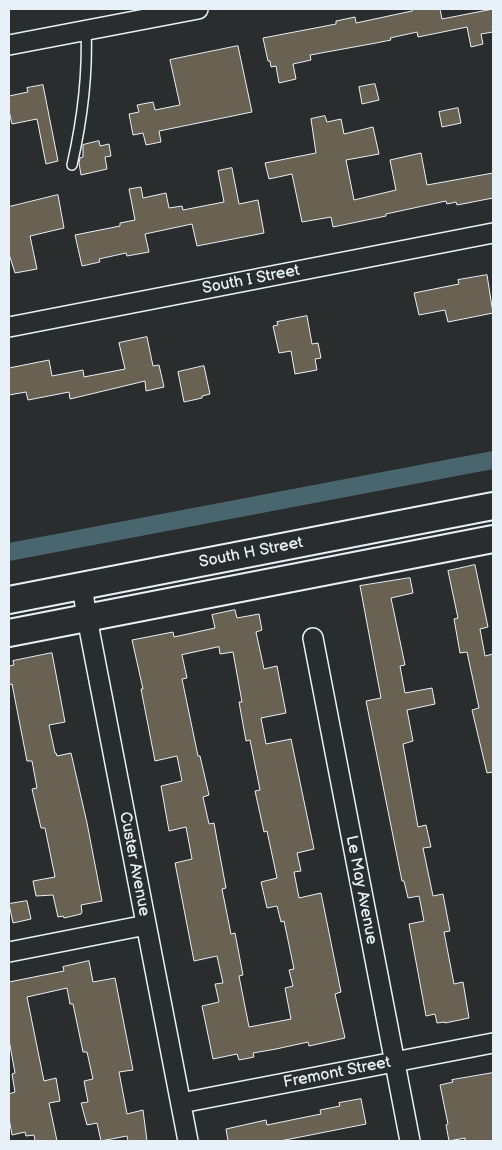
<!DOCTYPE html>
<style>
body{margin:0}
#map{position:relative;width:502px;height:1150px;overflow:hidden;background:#2a2d2e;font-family:"Balsamiq Sans",sans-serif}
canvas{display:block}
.frame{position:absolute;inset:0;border:10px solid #e8f1f8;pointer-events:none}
</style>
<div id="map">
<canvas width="502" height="1150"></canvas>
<div class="frame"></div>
</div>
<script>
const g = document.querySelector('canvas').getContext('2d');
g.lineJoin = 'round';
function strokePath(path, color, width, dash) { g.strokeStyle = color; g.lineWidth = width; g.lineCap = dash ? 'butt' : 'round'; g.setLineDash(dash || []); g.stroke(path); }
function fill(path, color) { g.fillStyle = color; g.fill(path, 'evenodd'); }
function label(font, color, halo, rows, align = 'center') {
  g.font = font + ' "Balsamiq Sans",sans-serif'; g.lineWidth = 4; g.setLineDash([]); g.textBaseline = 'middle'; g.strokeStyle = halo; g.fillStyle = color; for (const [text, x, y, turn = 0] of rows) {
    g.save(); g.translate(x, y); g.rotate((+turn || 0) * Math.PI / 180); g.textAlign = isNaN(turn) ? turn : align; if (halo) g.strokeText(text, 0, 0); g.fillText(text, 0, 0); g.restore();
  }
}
strokePath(new Path2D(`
 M9 552 493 460`), '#49656d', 18);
const building = new Path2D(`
 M412 9H440L442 19 493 9V32L481 34 483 44 471 47 467 27 418 37 417 32 390 38 391 40 376 43 310 55 311 60 293 64 296 79 279 83 276 66 271 67 270 61H268L263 38 336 24V21L355 17 356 23 412 11Z
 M238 46 252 112 159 131 161 142 146 145 143 133 133 135 129 114 139 112 137 105 153 102 155 110 180 105 170 60Z
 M375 84 379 100 362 104 359 87Z
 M43 85 58 161 46 164 37 119 12 124 9 111V96L28 92 27 88Z
 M458 108 461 123 442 127 439 112Z
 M325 116 327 122 341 119 344 134 373 127 379 154 346 160 354 200 396 190 390 160 421 153 427 185 493 173V198L457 205 456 202 447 204 446 201 386 214V216L333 227 331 217 302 222 292 174 269 179 265 163 316 153 311 119Z
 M99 141 100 146 109 144 111 156 105 157 107 169 81 175 79 163 80 158 83 157V145Z
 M232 168 239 204 258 200 264 233 197 246 192 224 145 234 149 252 127 256 126 253 99 259 100 262 82 266 75 235 120 226V223L135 220 129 189 141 187 143 198 166 193 169 208 182 206 183 210 224 202 218 171Z
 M58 195 64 228 30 236 37 269 15 273 9 254V207Z
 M487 275 493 313 448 322 445 310 419 315 414 293 459 284 458 280Z
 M307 316 312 344 318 343 321 358 315 359 317 370 295 374 291 351 279 353 273 326 278 325 277 322Z
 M147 337 153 366 159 365 164 387 146 391 145 381 70 399 69 392 28 400 26 392 9 395V368L49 360 52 376 83 370 84 377 125 369 119 343Z
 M204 366 210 394 202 396V398L184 402 178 372Z
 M475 565 488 627 480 629 485 656 493 654V772L487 773 472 710 479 708 467 652 460 653 454 619 458 618 448 571Z
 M410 578 413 593 391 598 405 665 400 666 405 693 432 688 435 704 407 710 413 741 403 744 418 827 426 825 431 847 423 848 433 896 443 894 450 931 444 932 454 984 463 982 469 1018 445 1023V1022L437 1023 435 1014 426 1016 409 924 424 921 419 896 408 898 404 881H402L366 701 381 698 360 586Z
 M235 610 237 618 259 614 262 630 256 632 264 669 277 666 286 713 261 718 266 744 291 739 314 849 297 853 301 871 294 872 299 898 321 893 341 992 335 994 345 1038 309 1046 308 1042 276 1049 253 1053 254 1057 239 1060 237 1054 213 1059 202 1006 219 1002 215 984 223 983 217 956 194 961 175 863 192 859 186 827 169 831 161 786 182 781 177 756 155 761 141 689H143L132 640 173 632 174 637 215 628 212 615ZM219 647 220 654 233 652 242 702H239L246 741 250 740 260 790 255 791 264 832 267 831 277 878 261 882 267 908 277 906 281 922 284 921 294 969 289 970 293 986 285 988 291 1019 249 1027 239 976 243 975 235 933 231 934 222 889 226 888 217 840 214 823 209 824 203 797 209 795 200 756H198L182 679 187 678 182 655Z
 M52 653 65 722 49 725 55 753H56L57 756 71 753 87 823 102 901 81 905 82 912 81 914 64 918 63 916 58 917 53 895 36 896 33 881 55 877 45 828H41L32 789 37 788 32 761H27L12 684 9 685V666L14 665 13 661Z
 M27 901 31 919 13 923 9 904Z
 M89 961 93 982 115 978 133 1070 119 1072 127 1114 143 1110 147 1141H128L127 1136 101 1141 97 1123 87 1125 81 1103 88 1102 84 1081 93 1079 87 1052H83L73 1004H70L67 988 27 997 44 1081 56 1078 60 1101 49 1103 57 1141H35L34 1135 26 1136 25 1132 12 1135 9 1118V1094L15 1092 12 1074 15 1073 9 1040V982L64 971 63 967Z
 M493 1073V1141H465V1138L449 1141 446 1125 448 1124 440 1085 453 1082 452 1080Z
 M361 1099 366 1124 280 1141H228L226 1129 266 1120 267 1125 301 1118 321 1114 320 1110 340 1106 339 1103Z`);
fill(building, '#696151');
strokePath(building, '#e8f1f8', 1);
const lane = new Path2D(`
 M72 165C82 121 88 76 86 30`);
const street = new Path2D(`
 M9 45 198 9
 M9 327 493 233
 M82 586 87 618 188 1141
 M313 638 410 1141
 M9 952 146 925
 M181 1103 493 1043`);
const secondary = new Path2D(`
 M9 600 493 506
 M9 633 493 539`);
strokePath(lane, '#e8f1f8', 12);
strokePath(street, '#e8f1f8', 22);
strokePath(secondary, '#e8f1f8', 30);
strokePath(lane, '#2a2d2e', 9);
strokePath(street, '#2a2d2e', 19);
strokePath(secondary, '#2a2d2e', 26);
label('16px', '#e8f1f8', '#2a2d2e', [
 ["South I Street",251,280,-11],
 ["South H Street",251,553,-11],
 ["Custer Avenue",134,864,79],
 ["Le May Avenue",361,890,79],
 ["Fremont Street",337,1073,-11]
]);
</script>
